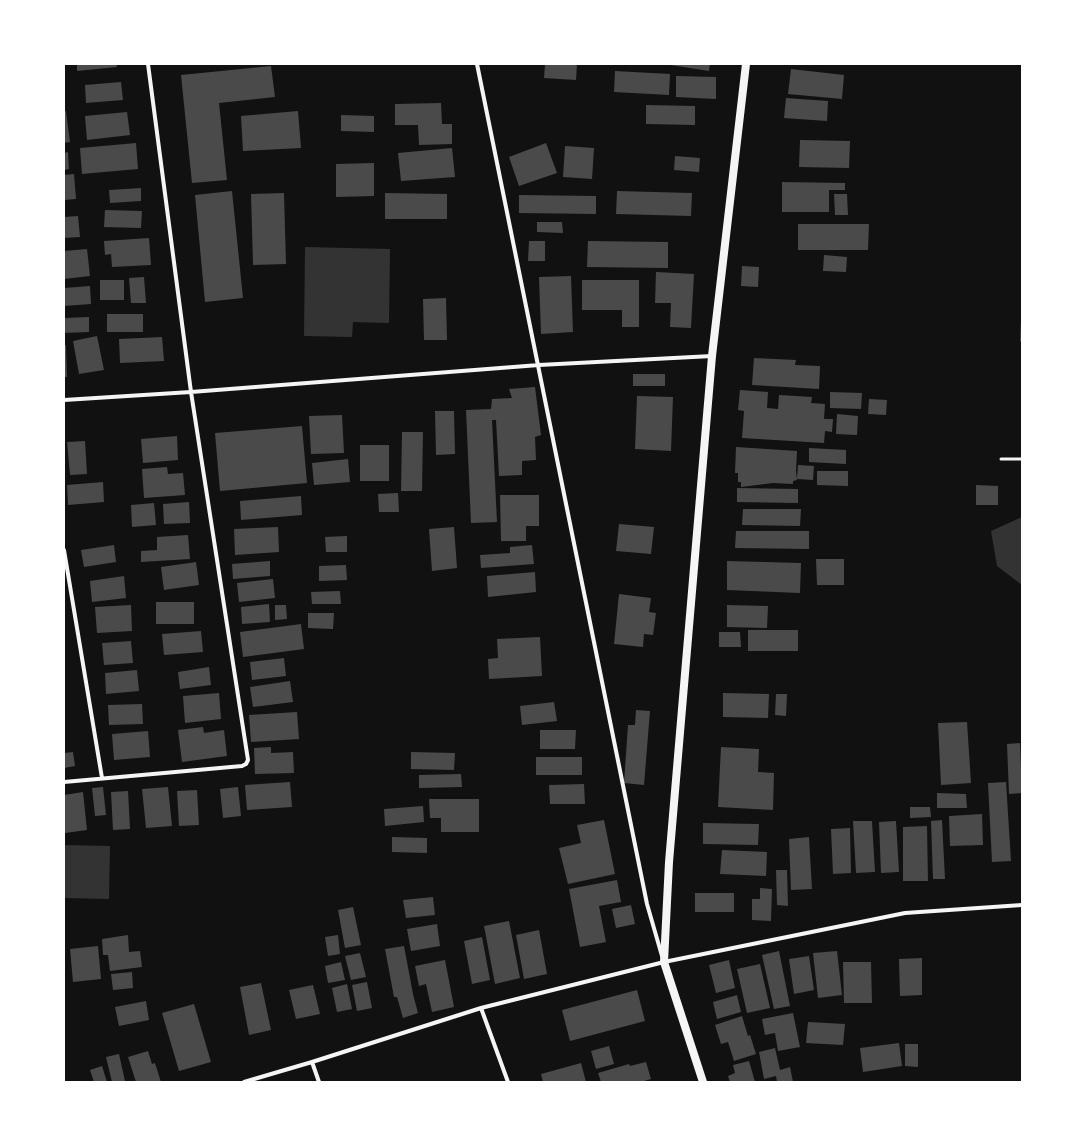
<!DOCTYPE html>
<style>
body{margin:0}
#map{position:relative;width:1086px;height:1146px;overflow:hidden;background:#111;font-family:"Space Grotesk",sans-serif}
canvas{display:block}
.frame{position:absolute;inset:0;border:65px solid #fff;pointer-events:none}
</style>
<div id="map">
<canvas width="1086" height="1146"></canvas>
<div class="frame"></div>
</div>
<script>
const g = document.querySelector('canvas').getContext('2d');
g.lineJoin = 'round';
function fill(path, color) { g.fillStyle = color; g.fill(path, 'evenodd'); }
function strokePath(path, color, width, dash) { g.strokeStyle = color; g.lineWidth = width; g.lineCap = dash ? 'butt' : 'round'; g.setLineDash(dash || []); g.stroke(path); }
fill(new Path2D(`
 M305 247 390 249 389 323 353 322 352 337 304 336Z
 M1022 517V585L997 566 991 531Z
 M64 845 110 846 109 899 64 898Z`), '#333');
fill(new Path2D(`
 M77 64H116L117 67 77 71Z
 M545 64H577L576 80 544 78Z
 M664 64H710L709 71Z
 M271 66 275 97 219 103 227 180 192 183 181 75Z
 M791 69 844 75 842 99 788 94Z
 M615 71 670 74 669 95 614 92Z
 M676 76 716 77V99L676 97Z
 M121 82 123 100 86 103 85 85Z
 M786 98 828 101 827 121 784 118Z
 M441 103 442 124H452V144L419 145 418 125H395V104Z
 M646 105 695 106V125L646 124Z
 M64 111H66L70 142 64 143Z
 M298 111 301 148 243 151 241 116Z
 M127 112 130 135 87 140 85 116Z
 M341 115 374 116V132L341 131Z
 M800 140 850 141 849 168 799 167Z
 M136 143 138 169 82 174 80 148Z
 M546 143 557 173 519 186 509 157Z
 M565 146 594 148 592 179 563 177Z
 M452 148 455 177 401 181 398 153Z
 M68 152 69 169 64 170V153Z
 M675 156 700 158 699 172 674 170Z
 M374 163V196L336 197V164Z
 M74 174 76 199 64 200V175Z
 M782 182 845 183V190H829V212H782Z
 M141 188V201L110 203 109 190Z
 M232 191 243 298 205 302 195 195Z
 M617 191 692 193 691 216 616 214Z
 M284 193 286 264 253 265 251 194Z
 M385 193 447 194V219H385Z
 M834 194H847L848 215H835Z
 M519 195 596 196V214L519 213Z
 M105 210 142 211 141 228 104 227Z
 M78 216 80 237 64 238V217Z
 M537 222H562L563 233 537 232Z
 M798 224H869L868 250H798Z
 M149 238 151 265 112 267 111 254 105 255 104 241Z
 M529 241H545V261H528Z
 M588 241 668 242V268L587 267Z
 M87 249 90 276 64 279V251Z
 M824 255 847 257 846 272 823 271Z
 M742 266 759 267 758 287 741 286Z
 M656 272 694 274 691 328 670 327 671 303H655Z
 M571 276 573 332 541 334 539 277Z
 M144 277 146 303H131L129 278Z
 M100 280H124V300H100Z
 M582 280H639V327H622V310H582Z
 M90 286 91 304 64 306V288Z
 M446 298 447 340H424L423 299Z
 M107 314H143V332H107Z
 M89 317V332L64 333V318Z
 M1021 321H1022V342L1020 341Z
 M97 336 104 370 79 374 73 341Z
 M162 337 164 361 120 363 119 339Z
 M66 345 67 377H64V346Z
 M754 358 796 360 795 365 820 366 819 389 752 385Z
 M633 374H665V386H633Z
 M535 387 541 435 535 437 536 460 522 461V475L499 476 496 420H492L497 522 471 523 466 410 491 409 492 399 512 398 509 389Z
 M740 390 768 392 767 408 778 409 779 395 812 397 811 403 825 404 824 419H833L832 432 825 431 824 443 742 438 744 411 738 410Z
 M830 392 862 393 861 409 830 408Z
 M637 396 673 397 671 451 635 449Z
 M869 399 887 400 886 415 868 414Z
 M435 411H454L455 454 436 455Z
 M837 414 858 416 857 435 836 434Z
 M342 415 344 453 311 454 309 416Z
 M302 426 307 483 220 491 215 433Z
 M402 432H423L422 491H401Z
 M177 436 178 460 143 463 141 439Z
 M85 441 87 474 70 475 67 442Z
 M360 445H389V481H360Z
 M736 447 797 451 796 471 797 480 793 481V484L773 483 741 487V482H738V473H735Z
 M809 448 846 450V464L809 462Z
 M348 459 350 482 314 485 312 463Z
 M798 465 814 466 813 480 797 479Z
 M167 467 168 474 183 473 185 495 144 498 142 469Z
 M817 471H848V486L817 485Z
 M103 482 104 502 68 505 67 485Z
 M976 485 998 486V505H976Z
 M737 488 798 489V503L737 502Z
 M398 493 399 512H379L378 494Z
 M500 495H539V526H526V541H501Z
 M301 496 302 515 241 520 240 501Z
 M189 502 190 523 164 524 163 504Z
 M154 503 156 525 132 527 131 505Z
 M743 509H801L800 526 742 525Z
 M619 524 654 527 651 554 616 551Z
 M278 527 279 552 235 555 234 529Z
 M454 527 457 568 432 571 429 529Z
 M736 531H809V549L735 548Z
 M188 535 190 559 141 562V551L157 550V537Z
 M347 536V552H326L325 537Z
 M114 545 116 562 84 567 81 550Z
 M532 545 534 564 481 568 480 555 510 553V547Z
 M816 559H844V585H817Z
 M270 561V576L233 579 232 564Z
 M727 561 801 563 800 593 727 590Z
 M196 562 199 585 164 590 161 567Z
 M346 565 347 580 319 581V566Z
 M535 572 536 592 488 597 487 576Z
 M124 576 126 598 92 602 90 581Z
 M273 579 275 598 239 602 237 583Z
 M340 591 341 604H312L311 592Z
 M619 594 651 598 649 612 656 613 653 635 644 634 643 647 614 644Z
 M156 602H194V624H156Z
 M269 604 270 622 242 624 241 607Z
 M131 605 132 631 97 633 95 607Z
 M275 605H286L287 619 275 620Z
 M727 605 768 606 767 628 727 627Z
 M308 613H334L333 629 308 628Z
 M301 624 304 649 243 657 240 632Z
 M748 630H798V651H748Z
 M201 631 203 652 164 655 162 634Z
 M719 632H740L741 647H719Z
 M540 637 542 676 489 679 488 659 498 658 497 639Z
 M131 641 133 663 104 665 102 643Z
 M284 658 286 676 252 680 250 662Z
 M209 667 211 685 180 689 178 672Z
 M137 670 139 691 106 694 105 673Z
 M290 681 293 702 253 707 250 687Z
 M219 693 221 719 185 723 183 696Z
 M723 693 769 694 768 718 723 717Z
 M776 694H787L786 716 775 715Z
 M554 702 557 721 522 725 520 706Z
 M142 704 143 724 109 725 108 705Z
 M636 710 650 711 644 785 624 783 628 725H635Z
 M297 712 299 739 251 742 249 715Z
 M967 722 971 783 941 785 938 723Z
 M203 727 204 733 224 730 227 756 182 762 178 730Z
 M540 730H576L575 749H540Z
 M148 731 150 757 114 760 112 734Z
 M1020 743 1022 793 1009 794 1007 744Z
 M271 747V753L293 752 294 773 255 774 254 748Z
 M721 747 759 749 758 772 774 773 773 810 718 807Z
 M73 752 75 766 64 768V753Z
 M411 752 455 753 454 770 411 769Z
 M536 757H582V775H536Z
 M461 774 462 787 419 788V775Z
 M290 782 292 807 247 810 245 785Z
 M1006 782 1011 861 992 862 988 783Z
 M584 784 585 804H550L549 785Z
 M103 787 106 815 95 816 92 788Z
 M168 787 172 826 146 828 142 789Z
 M238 787 241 816 223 818 220 789Z
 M197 790 199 825 179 826 177 791Z
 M128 791 130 829 113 830 111 792Z
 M83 792 87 830 65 833 64 795Z
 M937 793 966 794 967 808H937Z
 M429 799H479V832H441V818H430Z
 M423 806 424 822 385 826 384 809Z
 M910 807H930L931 817 910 818Z
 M982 814 983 845 950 846 949 816Z
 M604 820 615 874 568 884 559 848 581 843 577 825Z
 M942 820 945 879H933L931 821Z
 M853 821H872L875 872 856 873Z
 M896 821 899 872 881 873 879 822Z
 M703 823 759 824 758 845 703 844Z
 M927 826 928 881H903V827Z
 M850 828 851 873 833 874 831 829Z
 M392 837 427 838V853L392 852Z
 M809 837 812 889 791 890 789 839Z
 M722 850 767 852 766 876 720 874Z
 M776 870H787L788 906 777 905Z
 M617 880 621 902 599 906 606 942 580 947 569 889Z
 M760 888 772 889 771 921 752 920V899H760Z
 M695 893H734V912H695Z
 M433 897 435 915 406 918 403 900Z
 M631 905 635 924 616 928 612 909Z
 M353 907 361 945 345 948 338 910Z
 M509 921 520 978 495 984 484 926Z
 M437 924 440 946 411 951 407 929Z
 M539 930 547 974 524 979 516 935Z
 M128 935 129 952 140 951 142 967 110 971 108 955H103L102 939Z
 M338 935 340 954 328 956 325 937Z
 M482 937 490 980 472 984 464 941Z
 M98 946 101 979 73 982 70 949Z
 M404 946 413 994 418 1013 403 1018 397 997H394L385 949Z
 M779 951 790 1006 774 1009 762 955Z
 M837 951 842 995 818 998 813 953Z
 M360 953 366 977 351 980 345 956Z
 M809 956 814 990 794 994 789 959Z
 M922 958V995L900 996 899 959Z
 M445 960 454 1007 432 1012 426 984 419 986 415 966Z
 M729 960 735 988 716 993 709 965Z
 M341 962 345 980 328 983 325 966Z
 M843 962H871L872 1003H844Z
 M760 964 770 1008 747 1013 737 969Z
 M132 972 133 988 113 990 111 974Z
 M367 982 372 1008 357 1011 352 985Z
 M261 983 271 1030 249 1035 240 987Z
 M347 984 352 1009 337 1012 332 988Z
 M313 985 320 1014 296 1019 289 990Z
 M637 990 645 1021 570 1041 562 1010Z
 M737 995 741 1012 717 1019 713 1002Z
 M146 1001 149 1020 119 1026 115 1007Z
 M194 1004 211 1062 179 1071 162 1013Z
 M793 1013 800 1047 778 1051 775 1033 765 1035 762 1019Z
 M742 1016 748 1036 750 1035 756 1054 734 1061 728 1042 721 1044 715 1025Z
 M808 1022 845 1024 843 1045 806 1043Z
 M899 1043 902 1066 863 1072 860 1048Z
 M905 1044H918V1067L905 1066Z
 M609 1046 614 1064 596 1069 591 1051Z
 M775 1048 780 1070 790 1067 793 1082H777L776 1076 764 1079 759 1052Z
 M148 1051 152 1064 155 1063 161 1082H136L128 1057Z
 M119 1054 125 1081 112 1082 106 1057Z
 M749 1061 755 1082H730L728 1076 735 1073 733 1065Z
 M646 1062 651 1079 641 1082H601L598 1073 629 1064 630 1066Z
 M581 1063 586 1082H543L541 1074Z
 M102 1066 107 1082H94L90 1070Z`), '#4a4a4a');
strokePath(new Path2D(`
 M1001 459H1022`), '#f5f5f5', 3);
strokePath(new Path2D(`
 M477 64 647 904 662 956
 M64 400 191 392 539 365 712 356
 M64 550 102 778
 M64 782 242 766 246 764 248 760 191 392 148 64
 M481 1008 508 1082
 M312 1062 319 1082
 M244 1082 312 1062 481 1008 664 962 905 913 1022 905`), '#f5f5f5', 4);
strokePath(new Path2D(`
 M703 1082 664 962 669 862 712 356 746 64`), '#f5f5f5', 8);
</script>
